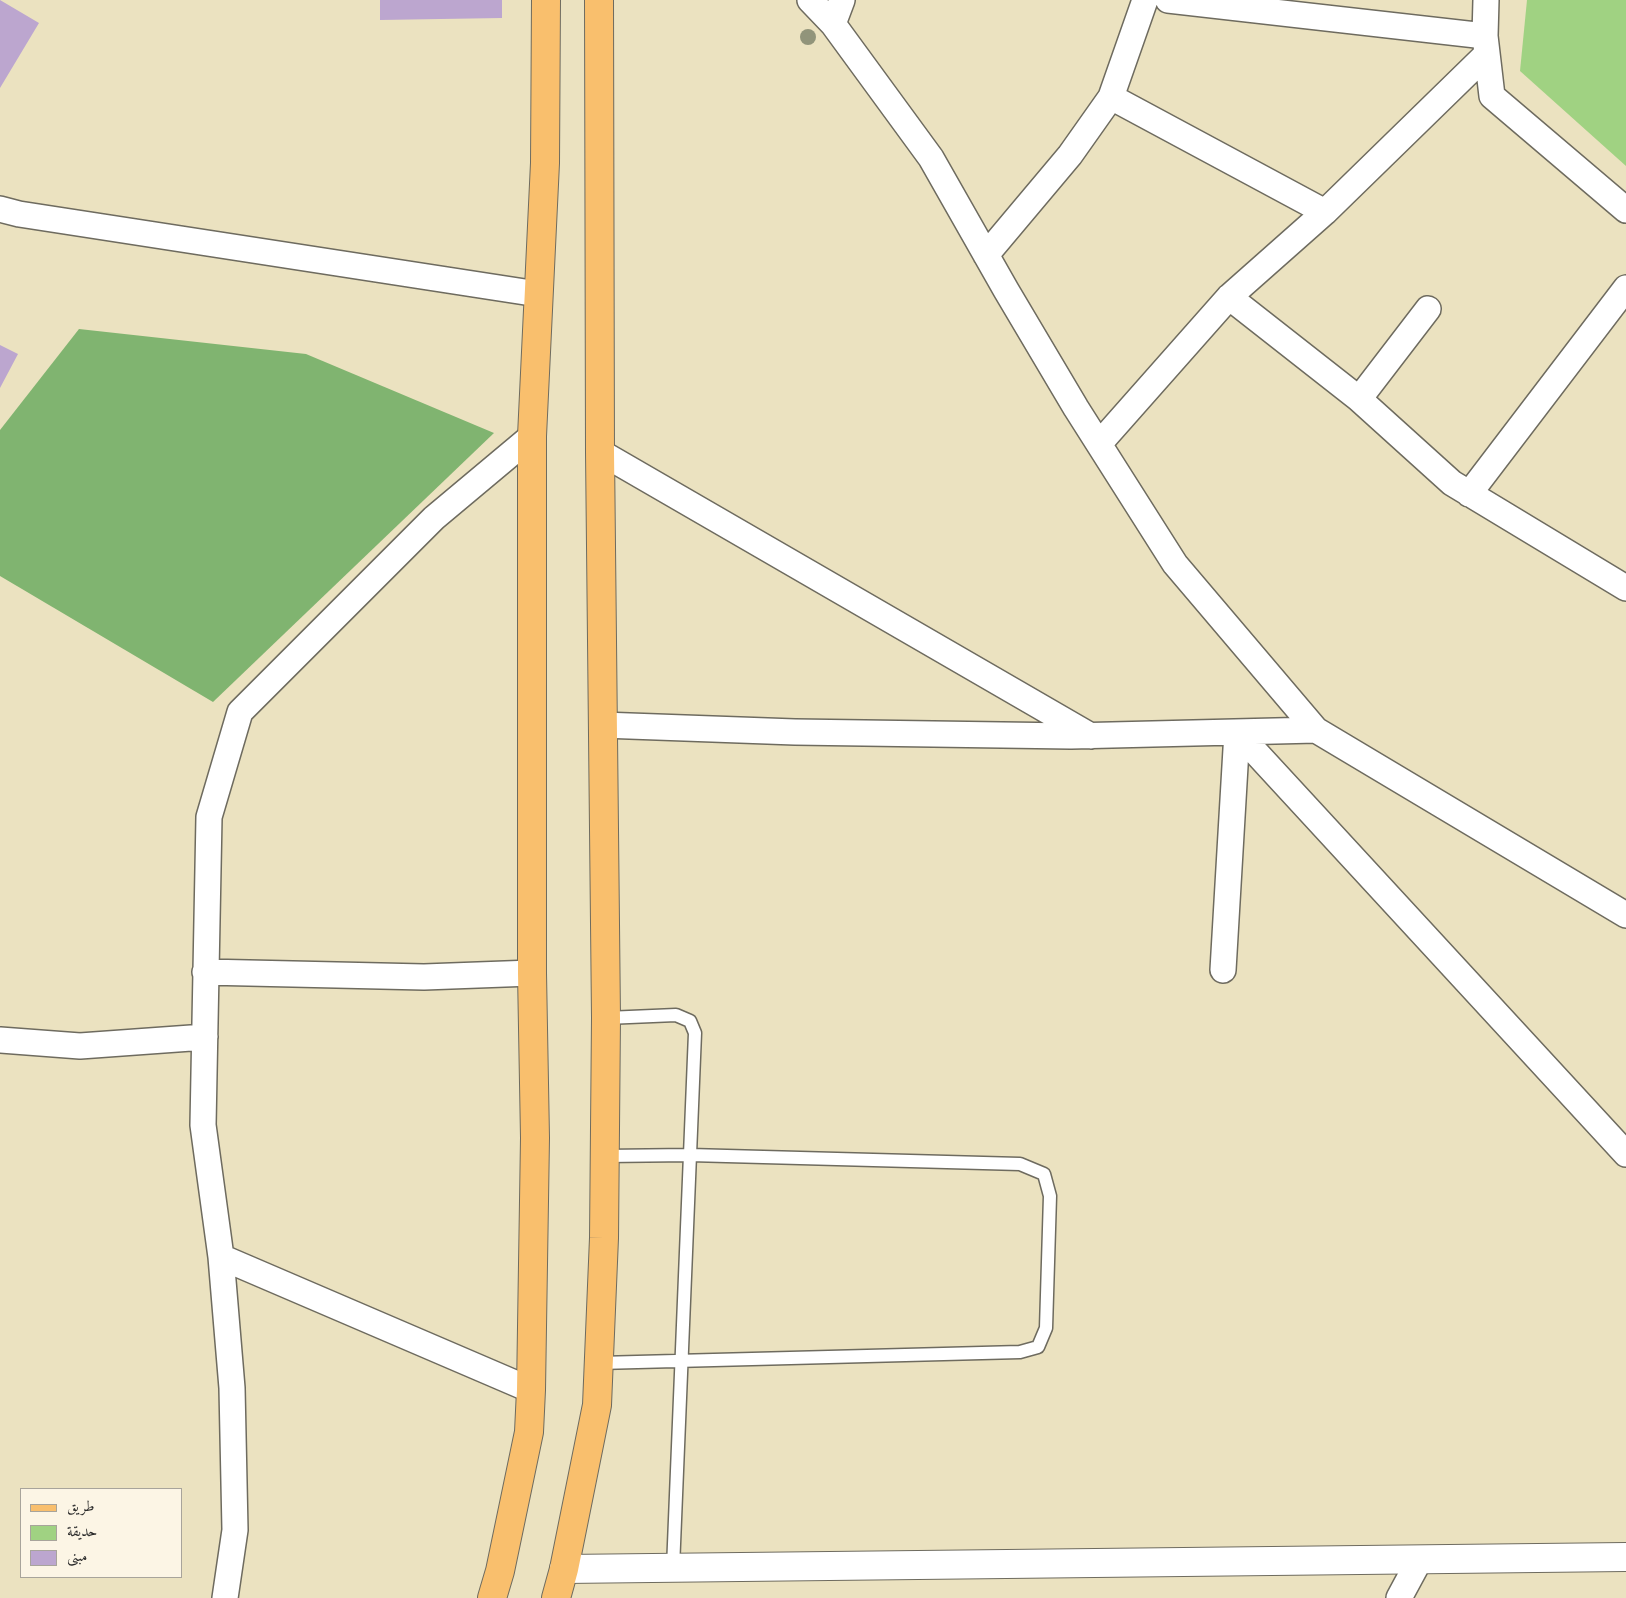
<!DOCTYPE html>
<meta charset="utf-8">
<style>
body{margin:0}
#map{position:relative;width:1626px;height:1598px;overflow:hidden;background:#ebe2c0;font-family:Alegreya,Amiri,serif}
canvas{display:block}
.legend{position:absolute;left:20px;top:1488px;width:162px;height:90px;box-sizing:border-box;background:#fcf5e5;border:1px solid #a8a49b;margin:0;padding:6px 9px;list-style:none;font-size:15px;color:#2b2b2b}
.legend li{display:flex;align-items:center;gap:10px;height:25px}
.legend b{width:25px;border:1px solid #a8a49b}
</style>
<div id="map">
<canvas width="1626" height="1598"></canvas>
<ul class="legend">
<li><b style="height:6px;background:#f9bf6d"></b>طريق</li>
<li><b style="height:14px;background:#a0d282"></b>حديقة</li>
<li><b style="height:14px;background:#bca6cf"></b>مبنى</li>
</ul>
</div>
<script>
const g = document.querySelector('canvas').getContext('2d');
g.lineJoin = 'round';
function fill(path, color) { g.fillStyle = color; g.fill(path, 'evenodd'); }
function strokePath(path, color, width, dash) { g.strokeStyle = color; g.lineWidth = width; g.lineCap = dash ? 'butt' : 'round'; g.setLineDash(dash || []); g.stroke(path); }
fill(new Path2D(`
 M1527 0H1626V166L1520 71Z`), '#a0d282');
fill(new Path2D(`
 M79 329 306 354 494 433 213 702 0 576V430Z`), '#80b470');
fill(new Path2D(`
 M0 0 39 23 0 88Z
 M380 0H502V18L380 20Z
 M0 345 18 354 0 388Z`), '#bca6cf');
const service = new Path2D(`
 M606 1018 676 1015 690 1021 695 1033 673 1568
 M599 1363 1020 1352 1038 1347 1046 1328 1050 1196 1044 1174 1020 1164 690 1155 605 1156`);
const minor = new Path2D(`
 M810 0 833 24 931 158 1006 290 1076 408 1175 564 1316 730 1626 915
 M1168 0 1485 36
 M1486 0 1485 36 1492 96 1626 210
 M833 24 842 0
 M1111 97 1325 212
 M0 209 19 214 538 294
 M986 255 1070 155 1111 97 1145 0
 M1229 297 1359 399 1452 483 1626 588
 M1359 399 1428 309
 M1099 444 1229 297 1325 212 1487 54
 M600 452 1091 736
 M1469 494 1626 288
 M602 725 795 732 1071 736 1316 730
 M1237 732 1626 1154
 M1223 970 1237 732
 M205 972 424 977 532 973
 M0 1040 80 1046 205 1037
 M221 1257 232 1388 235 1530 225 1598
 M531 1390 221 1257 203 1125 209 817 240 712 434 518 532 436
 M1399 1598 1420 1559`);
const tertiary = new Path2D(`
 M564 1569 1626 1557`);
const primary = new Path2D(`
 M492 1598 500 1571 529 1432 531 1390 535 1138 532 973V436L545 163 546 0
 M556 1598 564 1569 597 1405 604 1238 606 1018 600 452 599 0`);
strokePath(service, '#6e6b5f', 15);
strokePath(minor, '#6e6b5f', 28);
strokePath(tertiary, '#6e6b5f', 30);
strokePath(primary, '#6e6b5f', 30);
strokePath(service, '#fff', 12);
strokePath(minor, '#fff', 25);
strokePath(tertiary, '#fff', 28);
strokePath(primary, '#f9bf6d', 28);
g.fillStyle = '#91947a';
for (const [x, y] of [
 [808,37]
]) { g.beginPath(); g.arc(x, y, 8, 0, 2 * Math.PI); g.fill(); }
</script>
